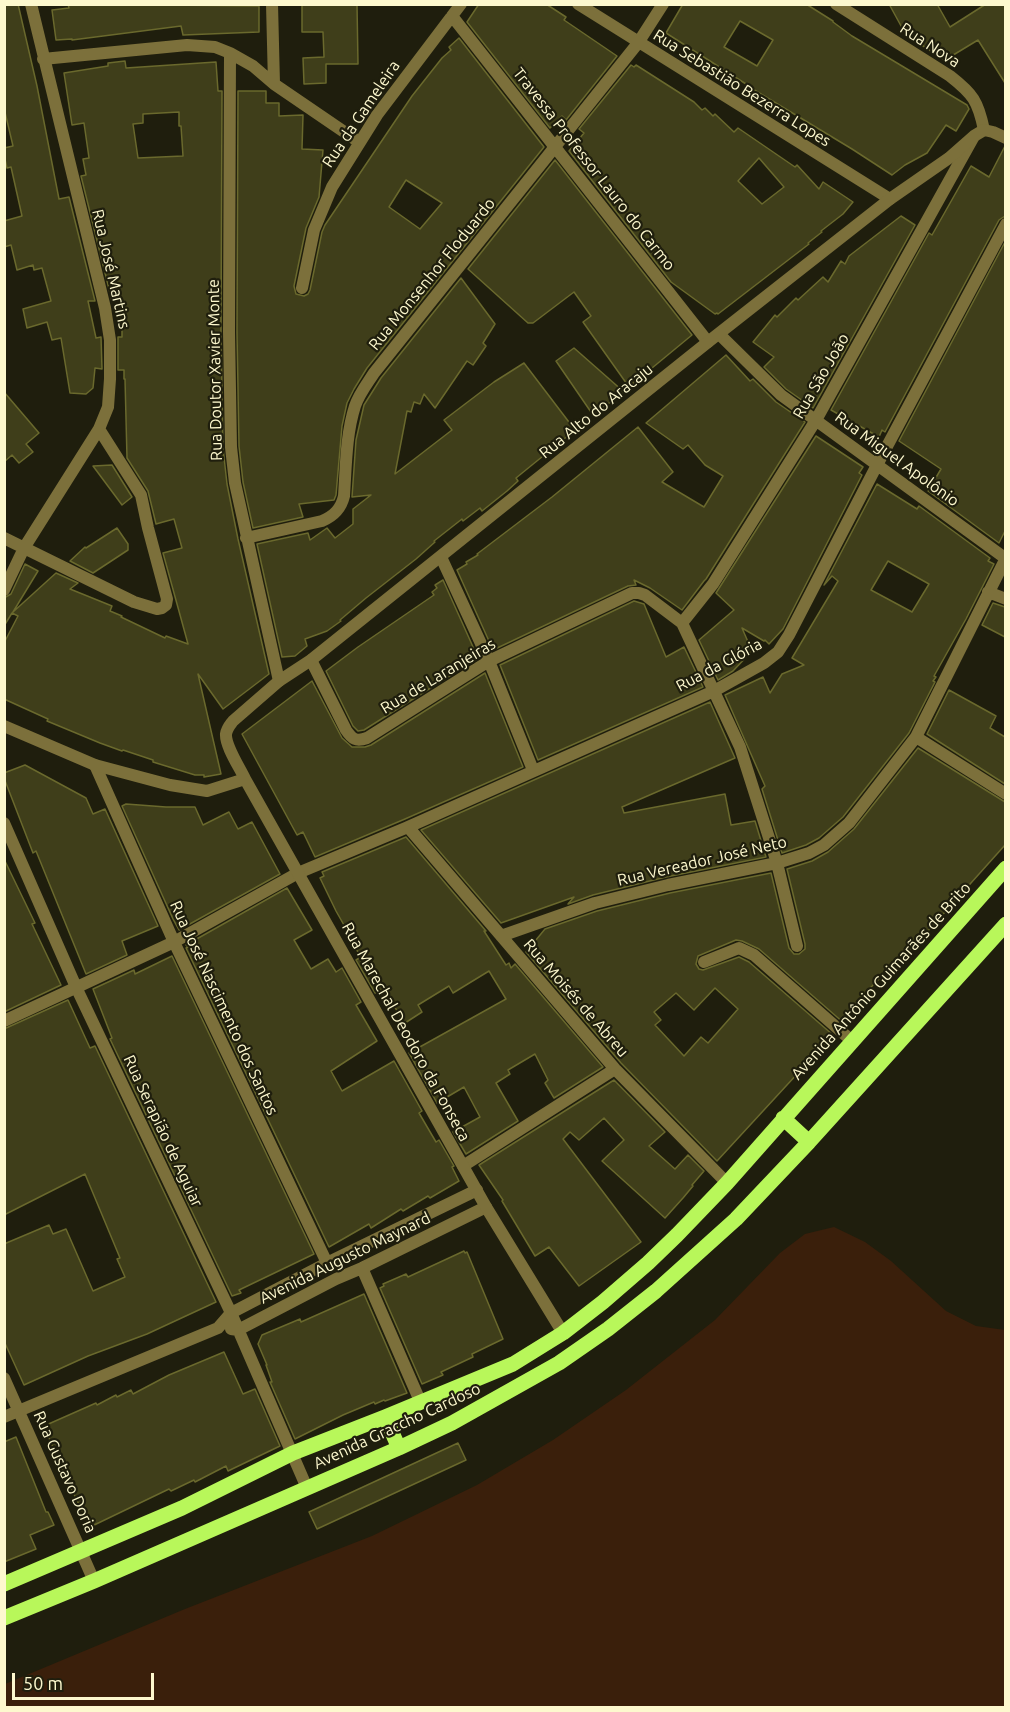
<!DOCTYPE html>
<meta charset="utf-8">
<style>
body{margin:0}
#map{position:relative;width:1010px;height:1712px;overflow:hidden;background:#1f1e0d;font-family:Ubuntu,sans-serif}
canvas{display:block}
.frame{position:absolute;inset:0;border:6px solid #fdf8ce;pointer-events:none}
.scale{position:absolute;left:12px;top:1673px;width:142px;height:27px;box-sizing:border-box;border:3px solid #fdf8ce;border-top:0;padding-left:8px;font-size:18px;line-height:21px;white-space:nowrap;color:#fdf8ce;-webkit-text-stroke:4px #1f1e0d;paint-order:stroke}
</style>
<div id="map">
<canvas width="1010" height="1712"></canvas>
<div class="frame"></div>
<div class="scale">50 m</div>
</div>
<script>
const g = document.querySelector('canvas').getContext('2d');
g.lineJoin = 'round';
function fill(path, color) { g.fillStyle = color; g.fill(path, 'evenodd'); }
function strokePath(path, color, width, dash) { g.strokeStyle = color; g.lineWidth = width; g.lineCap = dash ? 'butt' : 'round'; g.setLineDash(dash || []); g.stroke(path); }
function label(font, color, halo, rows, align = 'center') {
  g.font = font + ' Ubuntu,sans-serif'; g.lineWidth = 4.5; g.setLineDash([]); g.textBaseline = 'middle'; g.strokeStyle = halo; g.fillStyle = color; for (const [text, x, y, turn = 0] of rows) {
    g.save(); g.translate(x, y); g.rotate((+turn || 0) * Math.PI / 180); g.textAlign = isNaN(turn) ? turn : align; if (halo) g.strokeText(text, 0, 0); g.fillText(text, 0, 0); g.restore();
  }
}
fill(new Path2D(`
 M834 1227 865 1242 891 1261 946 1311 976 1326 1005 1330V1707H5V1684L185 1609 372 1536 477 1485 553 1440 626 1390 715 1320 780 1253 805 1234Z`), '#3a1f0b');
const building = new Path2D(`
 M4 4H18L37 86 59 199 69 197 95 301H88L96 338 101 337 102 369 95 368 93 388 86 394 70 393 61 338 52 340 47 322 27 328 23 309 51 301 42 268 34 270 33 265 17 270 11 245 4 247V221L22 216 11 167 7 168 4 155V148L13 146 4 108Z
 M68 4 259 6V32L183 35 181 26 72 40V39L56 40 52 10 69 8Z
 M302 4H357L358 64H326V83L304 84 303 58 324 57 323 32H302Z
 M479 4H546L566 17 564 20 617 56 566 120 562 116 550 128 467 22Z
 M683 4H806L833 21V22L852 36 967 105 969 109 956 131 946 125 927 153 905 165 892 175 852 149 746 85V84L666 33ZM740 21 773 40 757 66 724 47Z
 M889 4H937L950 27 986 4H1005V83L978 40 945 60 906 35Z
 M459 38 544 147 367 368 354 389 347 403 342 426 336 495 334 500 299 504 303 517 253 528 243 482 239 446 237 332 238 91H266V103H279V116L303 115 302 149 323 150 319 197 306 228 294 286 296 294 304 296 308 294 310 290 322 232 325 225 412 96 442 58 451 50 449 47ZM406 180 442 203 420 229 389 207Z
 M125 61 126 68 216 62 218 91H222L221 332 223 448 227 484 238 539 269 674 223 709 198 674 221 774 204 777V775H195L153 762V760L123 750 122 751 100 743 47 721 48 719 4 699V643L18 616 12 613 4 626V598L11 594 25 564 38 571 13 612 56 573 78 583 70 589 112 606 110 611 122 616 121 617 165 638 166 636 188 644 163 553 182 548 174 519 156 524 148 491 127 458 125 379H124V370H118V337H122V301H112L81 176 86 175 83 159 89 158 84 123 72 125 64 73 108 66V63ZM179 112V126H181L183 156 138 158 133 124 143 123V114Z
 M631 65 634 67 636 65 694 102 702 110 705 108 713 116 715 114 734 132 738 128 795 167 797 165 819 189 823 182 853 202 843 214 821 231 822 232 808 243 809 244 718 314 717 313 715 314 671 282 569 151 584 133 579 129ZM759 158 784 187 762 204 738 181Z
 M1005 146V216L999 220 885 432 882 430 879 437 831 410 929 233 932 235 971 166 989 177Z
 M555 160 692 335 629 387 583 322 591 316 574 292 533 323H528L468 269Z
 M901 216 915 225 813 408 786 389 764 367 774 357 753 342 775 315 777 317 796 298 798 300 823 277 828 282 841 261 845 264 849 256Z
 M1005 242V531L999 543 928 491 941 469 899 441Z
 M461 278 495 324 483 343 486 346 473 365 467 361 435 408 424 394 420 404 414 402 411 412 407 411 395 474 452 430 444 420 494 382 524 363 575 430 516 478 518 481 507 491 482 511 480 508 463 521 462 519 434 541 435 542 416 559 366 598 340 620 341 621 327 631 305 639 307 646 295 656 282 657 257 544 308 533 310 540 327 528 335 538 353 524V509L371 495 352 497 356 440 364 405 381 378Z
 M574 348 624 392 593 415 556 361Z
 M726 355 750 381 753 379 776 402 805 422 706 579 704 581 682 610 650 588 634 580 636 585 628 586 493 650 457 570 467 564 466 562 478 555 477 554 552 497 638 427 673 472 662 482 704 507 723 476 705 465 688 445 683 449 646 423Z
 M4 392 39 433 26 444 33 452 19 463 12 455 4 462Z
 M816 436 863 467 859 473 862 475 783 629 769 644 765 640 764 641 742 628 752 651 733 671 718 680 699 640 734 610 716 593Z
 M112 465 132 497 122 505 93 466Z
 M877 484 917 509 919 506 990 558 988 561 994 564 966 619 934 676 936 677 933 681 935 682 909 733 843 817 819 838 806 845 782 853 762 789 765 786 725 695 763 677 770 693 782 674 804 665 792 658 838 581 832 576 824 585ZM888 561 929 584 912 612 871 590Z
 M117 528 128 544V550L93 573 70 561 85 547 86 548Z
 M443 580 478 658 364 730 358 731 353 726 326 671 358 647 434 595 432 592 437 588 435 585Z
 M634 601 644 604 666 657 684 647 703 687 538 760 500 665Z
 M993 603 1005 607V637L982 625Z
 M485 673 523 767 405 819 315 857 303 832 297 835 242 734 312 681 342 738 352 747H365L371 745Z
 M949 690 996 716 990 728 1005 737V784L927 734Z
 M710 702 735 758 622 807 624 813 725 794 731 825 755 821 766 857 666 877 593 895 568 904 574 897 501 923 421 830Z
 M918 748 1005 802V845L911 950 909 948 846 1013 851 1017 845 1024 759 949 742 941 736 940 698 956 696 964 699 969 703 970 739 957 749 962 833 1035 717 1161 621 1063 526 952 545 929 597 911 670 893 771 873 789 948 794 954H799L805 949V944L787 869 812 861 828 852 854 829ZM715 988 738 1009 708 1043 701 1037 684 1056 655 1025 661 1020 654 1012 676 993 694 1010Z
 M25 765 86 798 93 814 105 809 158 926 122 941 127 955 86 974 36 851 33 853 4 778V773Z
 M126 804 166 807H195L203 825 229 812 238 829 252 822 280 874 179 930 173 919 122 806Z
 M406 837 486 931H484L506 965 509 963 511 968 515 964 603 1067 554 1098 545 1083 548 1080 535 1054 508 1070 510 1074 496 1083 518 1121 466 1154 453 1132 480 1117 464 1087 437 1103 409 1053 506 999 489 971 453 993 449 986 418 1005 422 1012 405 1023 383 989 375 993 356 960 361 957 352 942 353 941 336 911 320 878 324 876 322 872Z
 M4 859 35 923 32 924 61 985 4 1012Z
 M287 888 312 930 294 940 311 969 328 959 336 972 342 968 361 1002 356 1005 377 1041 331 1071 342 1091 394 1061 422 1111 419 1113 436 1142 439 1140 454 1166 452 1167 459 1181 430 1198 428 1196 403 1211 401 1209 371 1228 369 1224 329 1247 186 948 188 947 186 945Z
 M172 956 314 1254 239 1290 241 1293 232 1296 110 1039 112 1038 93 989 134 970 135 974Z
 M68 1000 90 1048 95 1046 216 1302 147 1334 88 1356 24 1385 4 1341V1244L49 1225 53 1234 66 1229 93 1291 125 1277 117 1259 120 1258 85 1174 4 1215V1029Z
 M614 1080 665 1132 649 1146 675 1169 688 1155 704 1171 692 1185 693 1186 683 1198 665 1218 602 1161 624 1140 604 1118 579 1140 570 1132 563 1139 641 1242 579 1286 549 1247 535 1256 502 1201 503 1200 479 1165Z
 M464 1251 465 1253 467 1252 503 1339 472 1354 473 1357 441 1372 443 1375 422 1384 380 1288 384 1286 383 1284 406 1274 408 1277Z
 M364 1294 407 1393 385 1401 384 1400 375 1404 374 1402 343 1415 295 1439 270 1382H272L266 1365H267L258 1344 262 1335 300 1319 301 1322Z
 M224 1352 243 1394 255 1389 280 1446 228 1471 226 1466 195 1482 194 1480 171 1491 169 1489 90 1527 65 1476 44 1426 96 1403 97 1405 116 1395 117 1397 131 1390 133 1394 169 1375Z
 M16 1437 46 1512H48L54 1525 30 1535 36 1549 4 1562V1442Z
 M458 1443 466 1460 317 1529 309 1512Z`);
fill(building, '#3f3e1a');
strokePath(building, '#6a692d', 1.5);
strokePath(new Path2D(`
 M704 962 739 948 754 955 852 1041`), '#7c703b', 12);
strokePath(new Path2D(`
 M272 4 274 84
 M578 4 890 199
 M836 4 950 76C973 94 978 101 984 130
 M452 16 708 342
 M230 53 229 332 231 447 235 483 279 681
 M43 59 187 45 215 47 230 53 253 66 274 84 359 142
 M302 288 314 230 332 187 377 115 461 4
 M719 334 781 395 1005 558
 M4 538 134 602 157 609 162 608 166 605 167 599 148 528 141 495 99 429
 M246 538 322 521C334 516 341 509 344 496 346 466 346 434 355 406 359 394 367 384 374 373L638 43 663 4
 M441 557 489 661 533 770
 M4 590 24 548 99 429 108 407 110 379V340L105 308 31 4
 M988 592 1006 599
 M682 623 713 584 816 420 973 138
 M311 660 346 730C352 739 356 742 367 738L489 661 632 593H639L645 595 682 623 740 747 777 863 797 946
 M916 737 1006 794
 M95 765 174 942 327 1263
 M4 823 76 987 231 1313 307 1488
 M408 827 615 1069 727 1183
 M501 936 595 903 668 885 777 863 809 853 824 845 849 823 916 737 1006 558
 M4 1021 174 942 298 873 408 827 714 691 764 663 778 652 789 635 877 465 1006 224
 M463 1166 615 1069
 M362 1268 420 1401
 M231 1329 238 1330 336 1279 362 1268 486 1207
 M4 1378 94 1581
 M4 1417 218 1328 231 1313 327 1263 477 1190`), '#7c703b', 12);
strokePath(new Path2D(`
 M4 726 95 765 170 785 207 791 245 779
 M563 1333 486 1207 245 779C240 768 225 746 226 734 227 728 230 725 233 721L279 681 311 660 708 342 890 199 949 158 974 136 984 130 993 132 1006 138`), '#7c703b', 12);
strokePath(new Path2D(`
 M783 1118 809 1142
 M385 1417 399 1448
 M4 1584 182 1508 293 1453 385 1417 513 1364 563 1333 603 1302 648 1263 677 1235 727 1183 1006 868
 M4 1618 94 1581 399 1448 452 1423 559 1363 608 1329 656 1291 736 1219 809 1142 1006 924`), '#b8f75a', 15);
label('16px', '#fdf8ce', '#1f1e0d', [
 ["Rua Nova",930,45,33],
 ["Rua Sebastião Bezerra Lopes",742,88,32],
 ["Rua da Gameleira",361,114,-56],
 ["Travessa Professor Lauro do Carmo",594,169,52],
 ["Rua José Martins",111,269,77],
 ["Rua Monsenhor Floduardo",432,274,-51],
 ["Rua Doutor Xavier Monte",215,370,-91],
 ["Rua São João",821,376,-60],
 ["Rua Alto do Aracaju",596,411,-39],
 ["Rua Miguel Apolônio",897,459,36],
 ["Rua da Glória",719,665,-28],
 ["Rua de Laranjeiras",438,676,-31],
 ["Rua Vereador José Neto",702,861,-13],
 ["Avenida Antônio Guimarães de Brito",881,981,-48],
 ["Rua Moisés de Abreu",576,998,49],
 ["Rua José Nascimento dos Santos",224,1008,65],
 ["Rua Marechal Deodoro da Fonseca",406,1032,61],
 ["Rua Serapião de Aguiar",163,1131,65],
 ["Avenida Augusto Maynard",345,1258,-26],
 ["Avenida Graccho Cardoso",397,1426,-25],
 ["Rua Gustavo Doria",65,1472,66]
]);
</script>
